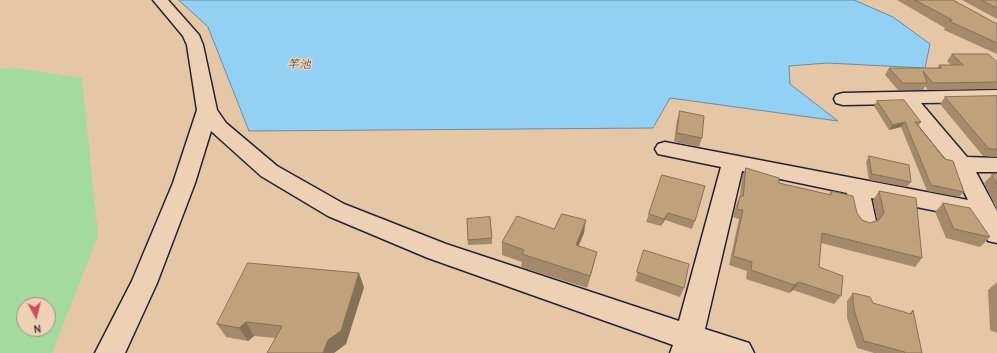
<!DOCTYPE html>
<meta charset="utf-8">
<style>
body{margin:0}
#map{position:relative;width:997px;height:353px;overflow:hidden;background:#e5c7a5;font-family:"Comic Neue",sans-serif}
canvas{display:block}
.north{position:absolute;left:16px;top:297px;width:40px;height:40px;box-sizing:border-box;background:#eed1b4;border:1px solid #9c8b84;border-radius:50%;rotate:173deg;font-size:11px;font-weight:700;line-height:16px;text-align:center;color:#22223b}
.north::after{content:'';display:block;margin:auto;width:14px;height:18px;background:#d1495b;clip-path:polygon(50% 0,100% 100%,50% 72%,0 100%)}
</style>
<div id="map">
<canvas width="997" height="353"></canvas>
<div class="north">N</div>
</div>
<script>
const g = document.querySelector('canvas').getContext('2d');
g.lineJoin = 'round';
function fill(path, color) { g.fillStyle = color; g.fill(path, 'evenodd'); }
function strokePath(path, color, width, dash) { g.strokeStyle = color; g.lineWidth = width; g.lineCap = dash ? 'butt' : 'round'; g.setLineDash(dash || []); g.stroke(path); }
function label(font, color, halo, rows, align = 'center') {
  g.font = font + ' "Comic Neue","Klee One",sans-serif'; g.lineWidth = 3; g.setLineDash([]); g.textBaseline = 'middle'; g.strokeStyle = halo; g.fillStyle = color; for (const [text, x, y, turn = 0] of rows) {
    g.save(); g.translate(x, y); g.rotate((+turn || 0) * Math.PI / 180); g.textAlign = isNaN(turn) ? turn : align; if (halo) g.strokeText(text, 0, 0); g.fillText(text, 0, 0); g.restore();
  }
}
fill(new Path2D(`
 M16 68 82 78 98 236 52 353H0V69ZM24 305H48V329H24Z`), '#a3da9e');
const water = new Path2D(`
 M179 0H854L893 17 930 44 925 68 827 63 789 66 790 84 838 121 670 98 653 128 249 131 208 27Z`);
fill(water, '#93d1f4');
strokePath(water, '#668baa', 1);
const minor = new Path2D(`
 M153 0H168L199 35 203 45 217 110 226 123 277 166 344 204 446 244 679 321 721 167 658 154 655 149 658 144 665 142 968 200 952 167 901 104 843 105 836 103 834 99 836 95 843 93 997 90V102L921 103 967 157 997 158V172H976L997 211V243L988 241 977 219 871 198 876 221 872 227 864 230 856 227 852 221 847 193 742 171 705 329 749 343 754 353H670L673 345 428 258 328 216 261 176 211 131 195 183 157 283 125 353H95L132 281 173 183 197 110 187 45 183 36Z`);
strokePath(minor, '#22223b', 3);
fill(minor, '#eed1b4');
fill(new Path2D(`
 M897 0H953L997 24V54L944 30 945 28Z
 M962 0H997V19Z
 M952 54 997 62V89L928 90 925 86 923 90H898L885 75 889 68H937L939 65H951L947 61Z
 M997 96V157L983 156 940 104 945 97Z
 M877 101 921 122 918 126 964 192 959 197 927 191 901 127 889 130 874 106Z
 M680 111 702 138 699 147 674 142 677 120Z
 M869 156 911 182 907 187 869 180 866 162Z
 M746 168 779 183 829 195 831 191 857 213 862 220 870 223 877 220 873 200 879 191 922 258 915 267 821 243 819 267 841 296 834 304 793 290 789 293 746 279 747 271 729 265 739 219 733 217 736 205 740 196 742 177Z
 M997 174V210L984 183 992 175Z
 M662 175 695 221 692 229 665 220 661 226 646 222Z
 M943 203 990 237 980 247 946 238 935 212Z
 M467 219 492 238V244L468 245Z
 M584 233 578 246 594 264 587 288 521 267 522 262 502 255V242Z
 M644 250 684 288 680 297 635 281Z
 M997 282V333L990 330 988 290Z
 M364 287 346 344 334 353H267L276 338 254 336 248 341 226 337 217 324Z
 M853 293 873 303 909 314 913 310 922 353H874L857 348 847 318V301Z`), '#a48a6b');
fill(new Path2D(`
 M905 122 901 127 889 130 893 125Z
 M668 213 665 220 661 226 664 219Z
 M586 220 584 233 574 257 576 245Z
 M597 252 594 264 587 288 590 276Z
 M359 273 364 287 346 344 334 353H323L328 340Z
 M799 282 793 290 789 293 794 285Z
 M246 322 254 336 248 341 239 328Z`), '#867157');
const building = new Path2D(`
 M915 0H953L997 24V43L949 21 952 20Z
 M982 0H997V8Z
 M952 54H988L997 62V82L933 83 923 71 927 83H903L889 68H942L939 65H963Z
 M997 96V149H989L945 97Z
 M904 100 921 122H915L945 159 953 161 964 192 931 185 905 122 893 125 877 101Z
 M680 111 704 116 702 138 677 133Z
 M869 156 909 165 911 182 872 174Z
 M746 168 779 178V183L831 195V191L853 196 857 213 862 220 870 223 879 220 884 213 879 191 916 198 922 258 822 233 819 267 843 276 841 296 799 282 794 285 751 270 752 262 733 256 743 210 737 209 740 196H743Z
 M997 174V185L992 175Z
 M662 175 705 186 695 221 668 213 664 219 649 214Z
 M943 203 970 208 990 237 954 229Z
 M562 214 586 220 576 245 597 252 590 276 522 254 524 250 502 242 517 216 554 229Z
 M490 217 492 238 468 240 467 219Z
 M644 250 689 264 684 288 637 272Z
 M248 263 359 273 341 331 328 340 323 353H267L282 326 246 322 239 328 217 324Z
 M853 293 870 297 873 303 911 314 913 310 922 353H904L905 352 864 341 854 310Z`);
fill(building, '#bfa17c');
strokePath(building, '#867157', 1);
label('italic 12px', '#394560', '#eed1b4', [
 ["竿池",299,65]
]);
</script>
